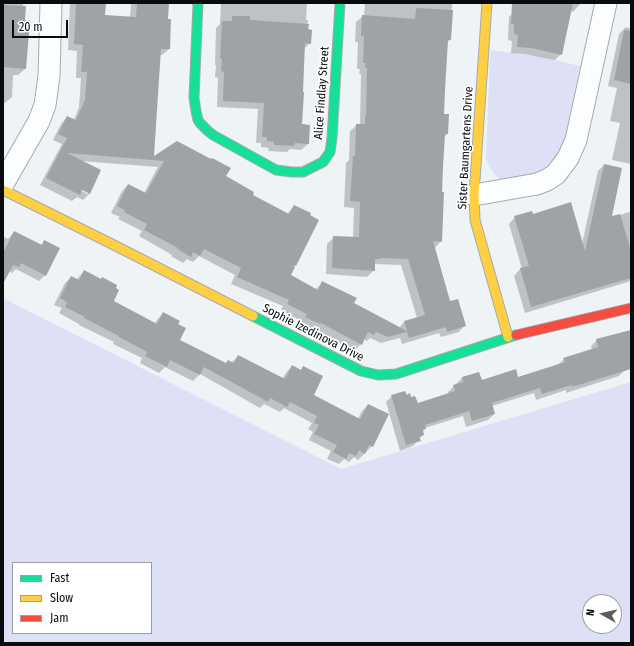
<!DOCTYPE html>
<style>
body{margin:0}
#map{position:relative;width:634px;height:646px;overflow:hidden;background:#eef3f6;font-family:"Fira Sans Condensed",sans-serif}
canvas{display:block}
.frame{position:absolute;inset:0;border:4px solid #090c0e;pointer-events:none}
.legend{position:absolute;left:12px;top:562px;width:140px;height:72px;box-sizing:border-box;background:#fff;border:1px solid #9d9e9f;margin:0;padding:5px 7px;list-style:none;font-size:12px;color:#090c0e}
.legend li{display:flex;align-items:center;gap:8px;height:20px}
.legend b{width:20px;border:1px solid #9d9e9f}
.north{position:absolute;left:582px;top:594px;width:40px;height:40px;box-sizing:border-box;background:#fff;border:1px solid #9d9e9f;border-radius:50%;rotate:278deg;font-size:11px;font-weight:700;line-height:16px;text-align:center;color:#090c0e}
.north::after{content:'';display:block;margin:auto;width:14px;height:18px;background:#595d5f;clip-path:polygon(50% 0,100% 100%,50% 72%,0 100%)}
.scale{position:absolute;left:12px;top:20px;width:56px;height:18px;box-sizing:border-box;border:2px solid #090c0e;border-top:0;padding-left:5px;font-size:12px;line-height:14px;white-space:nowrap;color:#090c0e;-webkit-text-stroke:3px #fff;paint-order:stroke}
</style>
<div id="map">
<canvas width="634" height="646"></canvas>
<div class="frame"></div>
<ul class="legend">
<li><b style="height:5px;background:#16e098"></b>Fast</li>
<li><b style="height:5px;background:#ffcf43"></b>Slow</li>
<li><b style="height:5px;background:#f24e42"></b>Jam</li>
</ul>
<div class="north">N</div>
<div class="scale">20 m</div>
</div>
<script>
const g = document.querySelector('canvas').getContext('2d');
g.lineJoin = 'round';
function fill(path, color) { g.fillStyle = color; g.fill(path, 'evenodd'); }
function strokePath(path, color, width, dash) { g.strokeStyle = color; g.lineWidth = width; g.lineCap = dash ? 'butt' : 'round'; g.setLineDash(dash || []); g.stroke(path); }
function label(font, color, halo, rows, align = 'center') {
  g.font = font + ' "Fira Sans Condensed",sans-serif'; g.lineWidth = 3.5; g.setLineDash([]); g.textBaseline = 'middle'; g.strokeStyle = halo; g.fillStyle = color; for (const [text, x, y, turn = 0] of rows) {
    g.save(); g.translate(x, y); g.rotate((+turn || 0) * Math.PI / 180); g.textAlign = isNaN(turn) ? turn : align; if (halo) g.strokeText(text, 0, 0); g.fillText(text, 0, 0); g.restore();
  }
}
fill(new Path2D(`
 M490 50 539 56 580 66 562 152 542 174 501 180 494 174 486 160Z
 M3 298 341 469 631 382V643H3ZM13 563H151V633H13ZM590 602H614V626H590Z`), '#dee0f5');
fill(new Path2D(`
 M3 3H23L25 69 18 75H13L12 97 5 103H3Z
 M67 3H105L104 16 130 17 131 3H168L167 20 169 49 162 55H159L153 158 177 143 251 195 287 214 294 206 295 265 293 267 290 276 316 289 323 282 353 304 399 328 404 322 417 318 401 265 374 264V270L367 277 326 274 327 244 334 237 353 238 354 208 344 207 346 163 349 160 350 131 357 125H359L360 123 361 74H359L360 69H357L358 42H355L356 22 363 16H364L365 3H454L452 5 450 40 446 43 443 115 447 134 444 137 442 167 441 241 435 248 450 302 465 325 459 332 441 337 439 333 402 344 400 338 381 343 370 338 367 341 364 339 361 344 354 351 314 329 313 330 300 323 301 321 281 310 283 306 231 284 235 275 199 256 193 262 187 259 183 263 171 256 172 255 139 236 142 231 118 219 120 217 111 213 122 191 128 185 144 193 158 167 80 161 100 170 89 194 83 200 77 197 72 201 40 185 62 144 53 140 61 124 67 117 74 120 79 107 81 78H76L77 51 68 50 70 3ZM78 187 88 192V194L77 189Z
 M221 3H307L306 20H308L307 30 310 43 303 50 301 125 308 144 301 150 290 149 287 152 268 151 269 148 261 147V143H256L258 109 217 107 218 78 215 77 216 65H215L216 28 220 24Z
 M513 3H581L573 12 571 11 561 54 555 60 525 54 511 53 512 41 508 40 509 17 512 14Z
 M626 27 631 29V164L612 160 620 123 610 121 617 88 608 86 619 34Z
 M604 165 611 218 629 212 631 213V281L525 313 514 276 520 269H522L509 224 515 217 533 215 582 244 598 171Z
 M14 232 41 245 44 242 45 275 39 281 16 269 12 273 8 271 3 275V236L8 239Z
 M84 271 100 280 102 278 112 301 155 323 157 320 163 313 177 325 179 340 226 364 231 363 238 356 282 379 286 373 292 366 300 371 303 368 312 395 358 419 362 411 368 405 372 446 358 460 354 457 349 462 344 459 339 464 327 459 331 451 309 440 313 432 308 429 312 423 284 408 280 412 264 404 260 408 200 374 193 381 165 367 159 373 140 363 142 358 113 344 114 342 79 325V324L59 313 62 308 54 305 65 283 71 277 76 280Z
 M631 331V366L625 370 619 376 566 393V390L536 400 534 393 492 406 494 414 488 420 466 427 463 416 425 428 422 431 423 435 413 446 400 451 386 402 392 396H406L411 398 417 404 448 394V392L454 386 457 385 456 384 462 378 479 373 481 381 517 378 558 365 564 359 592 350 591 346 597 340Z`), '#0003');
fill(new Path2D(`
 M76 3H106L105 15 136 17 137 3H169L168 19H171L170 49H161L154 156 177 141 211 159 212 158 231 168 226 176 254 192 253 195 289 214 294 205 311 213 310 215 319 220 296 266 292 265 295 267 291 275 318 290 322 281 332 286 357 298 354 303 407 331 404 321 425 315 408 259 380 258V259H375V271L332 268 333 236 359 237 360 202 350 201 353 156H355L356 124H365V116H366L367 68H365L366 63H363L364 36H361L362 15 415 19 416 8 453 10 451 40H448L445 90 444 114H449L448 134H445L443 167 442 192H444L442 242 433 241 450 301 458 299 466 326 447 332 446 327 409 338 407 332 388 337 376 332 374 335 368 332 362 345 321 323 320 324 305 317 307 314 287 304 289 300 237 277 241 268 204 249 200 256 193 252 191 257 177 249 178 248 144 230 147 224 124 212 125 210 117 206 128 184 146 193 164 161 67 153 101 170 90 194 82 190 80 195 46 178 67 138 58 134 67 116 76 120 85 100 87 72H81L83 45 74 44Z
 M512 3H573L562 55 531 48 517 47 518 35 514 34V24H511Z
 M3 5 26 6 25 20 30 21 26 69 3 67Z
 M232 16H250V20L309 24 308 29 312 30 311 44 305 43 303 92H304L302 124 310 125 309 144 295 143 294 146 274 145V142L267 141V137H262L264 103 223 101 224 72 221 71 222 59H220L222 21H232Z
 M624 30 631 31V84L614 80Z
 M604 164 622 168 612 216 620 214 631 251V278L531 307 520 268 529 266 514 216 532 211 533 214 571 202 585 251Z
 M14 231 42 245 44 240 60 248 46 276 21 263 19 267 13 265 3 284V253Z
 M84 270 101 279 102 277 117 285 116 288 119 290 114 301 157 324 163 312 180 321 178 324 186 328 180 340 226 363 228 360 234 363 238 355 285 379 292 365 301 370 303 366 323 376 314 395 360 419 368 404 389 414 373 447 369 445 365 454 359 450 356 456 349 453 346 459 333 452 337 445 314 434 319 425 314 423 317 416 290 402 287 407 270 398 268 402 204 367 200 375 170 360 167 367 145 356 147 352 119 337V336L84 318 85 317 65 307 67 302 60 298 71 276 79 280Z
 M631 330V369L572 387V385L542 394 540 388 492 403 495 414 472 421 469 411 425 425 426 429 423 430 424 435 419 437 421 441 406 445 391 395 405 391 407 395 410 393 411 397 415 396 418 403 455 391 453 385 463 382 462 377 479 372 482 380 516 369 518 377 565 362 563 358 598 347 596 339Z`), '#a0a3a6');
const street = new Path2D(`
 M3 184 39 121 45 105 49 76 51 3
 M474 195 537 184 547 180 556 174 568 158 576 140 606 3`);
const fast = new Path2D(`
 M198 3 194 98 196 111 198 120 200 123 208 131 213 135 276 170 292 172H303L323 162 330 152 332 138 340 3
 M253 316 361 371 378 375 396 374 516 335`);
const slow = new Path2D(`
 M487 3 474 195 475 220 508 337
 M3 190 110 243 253 316`);
const jam = new Path2D(`
 M516 335 631 308`);
strokePath(street, '#a6aaac', 23);
strokePath(fast, '#a6aaac', 11);
strokePath(slow, '#a6aaac', 11);
strokePath(jam, '#a6aaac', 11);
strokePath(street, '#fcfdfe', 21);
strokePath(fast, '#16e098', 9);
strokePath(slow, '#ffcf43', 9);
strokePath(jam, '#f24e42', 9);
label('12px', '#090c0e', '#fff', [
 ["Alice Findlay Street",322,93,-86],
 ["Sister Baumgartens Drive",466,148,-87],
 ["Sophie Izedinova Drive",313,333,27]
]);
</script>
